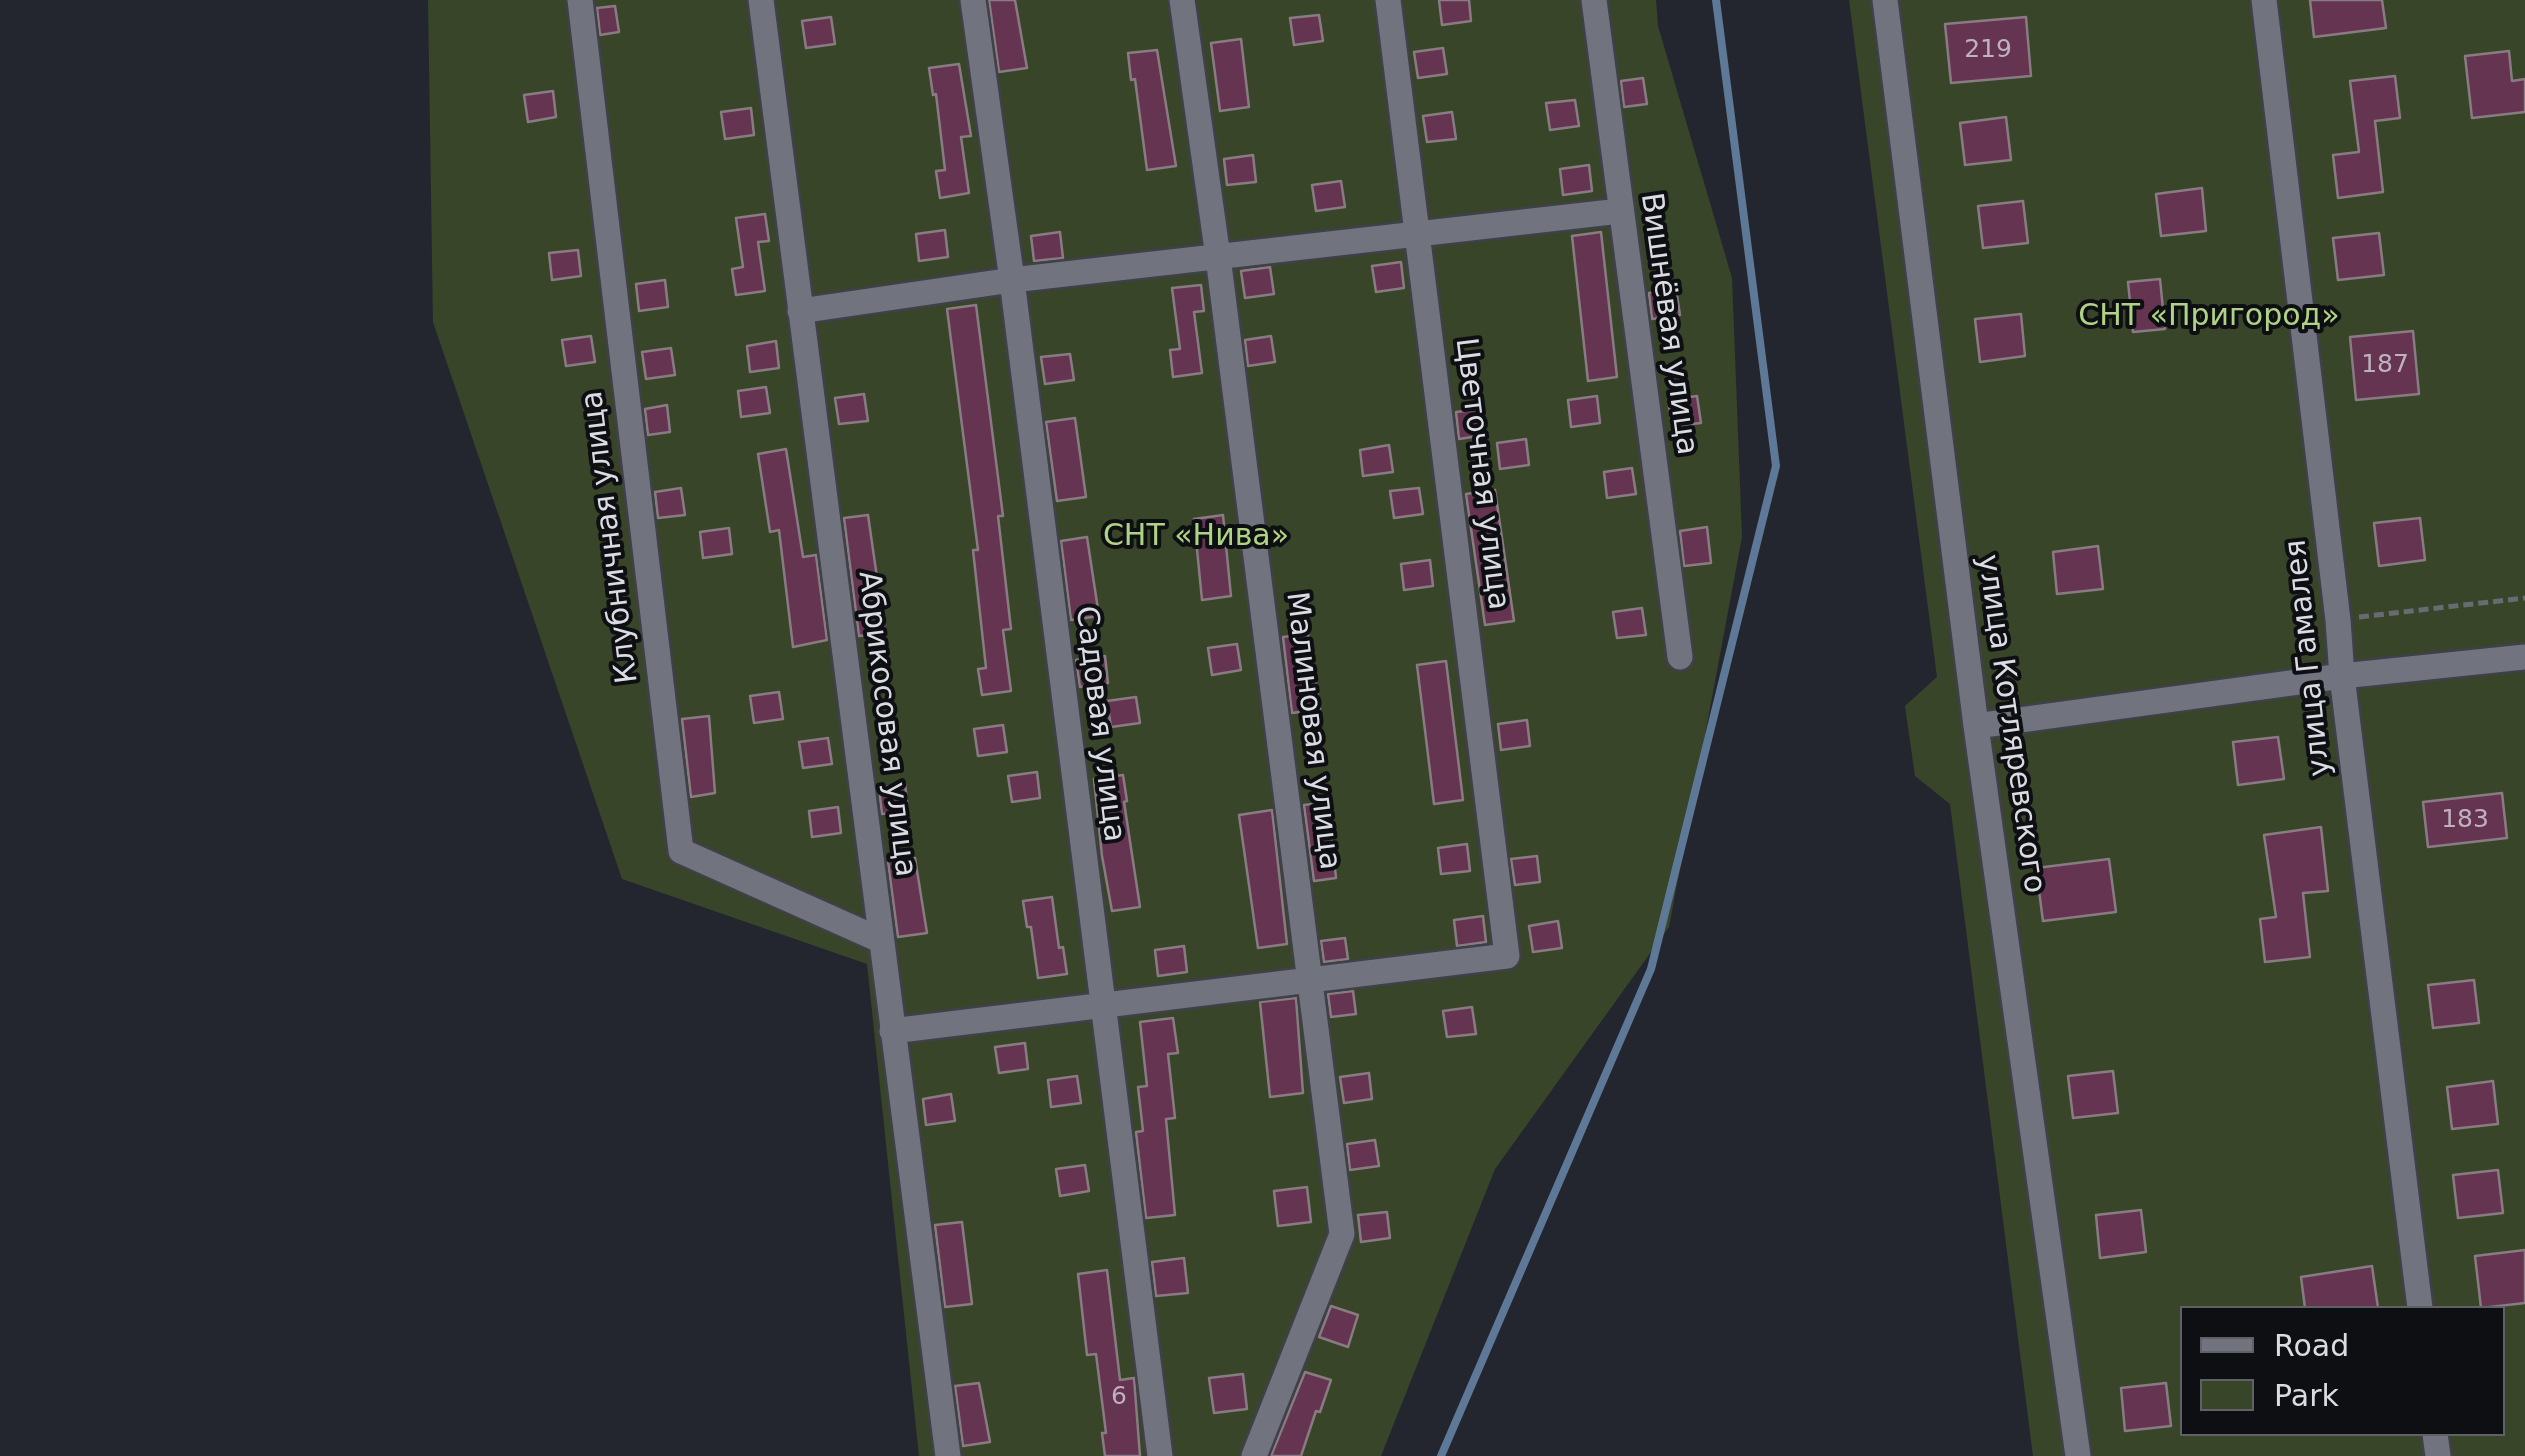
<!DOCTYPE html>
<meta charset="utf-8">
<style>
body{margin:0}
#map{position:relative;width:2525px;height:1456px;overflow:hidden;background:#24262f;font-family:"DejaVu Sans",sans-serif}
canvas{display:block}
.legend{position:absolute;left:2180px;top:1306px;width:325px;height:130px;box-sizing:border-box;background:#0e0f13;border:2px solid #606166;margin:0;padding:12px 18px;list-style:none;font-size:30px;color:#dbdce3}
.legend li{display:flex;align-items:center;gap:20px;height:50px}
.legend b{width:50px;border:2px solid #606166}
</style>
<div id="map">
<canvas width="2525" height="1456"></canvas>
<ul class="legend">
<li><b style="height:12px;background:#71737e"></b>Road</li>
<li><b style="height:28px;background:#394529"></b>Park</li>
</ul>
</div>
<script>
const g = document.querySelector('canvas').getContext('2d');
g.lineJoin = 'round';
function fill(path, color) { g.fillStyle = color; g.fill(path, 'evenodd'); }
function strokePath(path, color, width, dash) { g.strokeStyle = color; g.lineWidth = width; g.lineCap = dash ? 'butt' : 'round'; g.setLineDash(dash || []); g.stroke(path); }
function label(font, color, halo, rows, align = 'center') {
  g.font = font + ' "DejaVu Sans",sans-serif'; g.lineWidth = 8; g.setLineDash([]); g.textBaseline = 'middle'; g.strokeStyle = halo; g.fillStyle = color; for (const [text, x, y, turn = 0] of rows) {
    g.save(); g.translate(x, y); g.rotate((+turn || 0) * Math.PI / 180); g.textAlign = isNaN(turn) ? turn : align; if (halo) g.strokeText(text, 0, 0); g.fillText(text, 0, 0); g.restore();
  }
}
fill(new Path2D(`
 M428 0H1656L1658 26 1732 278 1742 537 1669 927 1495 1169 1381 1456H919L867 964 622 879 433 322Z
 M1849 0H2525V1456H2033L1950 804 1915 776 1905 706 1937 677ZM2182 1308H2502V1434H2182Z`), '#394529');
strokePath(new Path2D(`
 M1441 1456 1651 969 1776 466 1716 0`), '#5d7997', 8);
const building = new Path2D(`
 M989 0H1015L1027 68 999 72Z
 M1439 0H1469L1471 21 1442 25Z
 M2310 0H2382L2386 28 2314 37Z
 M615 6 619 32 600 35 597 8Z
 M1319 15 1323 41 1294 45 1290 18Z
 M831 17 835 44 806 48 802 21Z
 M2026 17 2031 76 1951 83 1945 24Z
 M1241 39 1249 107 1220 111 1211 43Z
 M1443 48 1447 74 1418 78 1414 52Z
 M1157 50 1176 166 1147 170 1135 79 1131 80 1128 53Z
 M2509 51 2512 81 2525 79V112L2472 118 2465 56Z
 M959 64 971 136 961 137 969 193 940 198 936 171 945 170 936 94 933 95 929 68Z
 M2395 76 2400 118 2375 121 2383 192 2338 198 2333 155 2359 152 2350 81Z
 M1643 78 1647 104 1624 107 1621 81Z
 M553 91 556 117 528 122 524 95Z
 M1575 100 1579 126 1550 130 1546 103Z
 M751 108 754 135 725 139 721 112Z
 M1452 112 1456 139 1427 142 1423 116Z
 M2006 117 2011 160 1965 165 1960 123Z
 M1253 155 1256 182 1227 185 1224 159Z
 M1589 165 1592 191 1563 195 1560 169Z
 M1341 181 1345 207 1316 211 1312 185Z
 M2202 188 2206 231 2161 236 2156 194Z
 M2023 201 2028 243 1983 248 1978 206Z
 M765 214 769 241 758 242 765 291 736 295 732 269 743 267 736 218Z
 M945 230 948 257 919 261 916 234Z
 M1060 232 1063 258 1034 261 1031 236Z
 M1601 232 1617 377 1588 381 1572 236Z
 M2379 233 2384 275 2338 280 2333 238Z
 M578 250 581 276 552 280 549 253Z
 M1401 262 1404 288 1376 292 1372 266Z
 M1270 267 1274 294 1245 298 1241 271Z
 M2160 279 2165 329 2133 332 2128 282Z
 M665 280 668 307 639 311 636 284Z
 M1201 285 1204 311 1194 312 1202 373 1173 377 1170 350 1180 349 1172 288Z
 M1676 289 1680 315 1652 319 1649 293Z
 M976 305 1003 516H998L1011 629 1003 630 1011 691 982 695 978 669 986 668 973 550H978L947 309Z
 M2021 314 2025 356 1980 362 1975 319Z
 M2413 331 2419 394 2356 400 2350 337Z
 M591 336 595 362 566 366 562 340Z
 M1271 336 1275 362 1248 366 1245 340Z
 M776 341 779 368 750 372 747 346Z
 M671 348 675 375 646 379 642 352Z
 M1070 354 1074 380 1045 384 1041 357Z
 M766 387 770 413 741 417 738 391Z
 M864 394 868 421 839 424 835 398Z
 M1597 396 1600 423 1571 427 1568 400Z
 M1697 396 1701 423 1672 426 1668 400Z
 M667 405 670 432 648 435 645 409Z
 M1481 409 1485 435 1459 439 1456 412Z
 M1075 418 1086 497 1057 501 1046 422Z
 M1526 439 1529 465 1500 469 1497 443Z
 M1389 445 1393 472 1363 476 1360 450Z
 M786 449 803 557 816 555 827 640 793 647 779 530 770 532 758 454Z
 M1632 468 1636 494 1607 498 1604 472Z
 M681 488 685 515 658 518 655 492Z
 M1419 488 1423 514 1394 518 1390 491Z
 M1495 490 1514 621 1485 625 1466 494Z
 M868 515 885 633 859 636 844 518Z
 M1223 515 1231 596 1202 600 1194 519Z
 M2420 518 2425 560 2379 566 2374 523Z
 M1707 527 1711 563 1684 566 1680 531Z
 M729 528 732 554 703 558 700 532Z
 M1087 537 1099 616 1071 620 1061 541Z
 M2098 546 2103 589 2057 594 2053 552Z
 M1430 560 1433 586 1404 590 1401 564Z
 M1642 608 1646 635 1617 638 1613 612Z
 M1308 634 1320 709 1292 713 1283 637Z
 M1237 644 1241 670 1212 675 1208 648Z
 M1105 656 1108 683 1080 687 1076 660Z
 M1446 661 1463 800 1434 804 1417 665Z
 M779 692 783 719 754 723 750 696Z
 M1136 697 1140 723 1111 727 1107 701Z
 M709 716 715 793 691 797 682 719Z
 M1527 720 1530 746 1501 750 1498 724Z
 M1003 725 1007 752 978 756 974 729Z
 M2278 737 2284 779 2238 785 2233 742Z
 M828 738 832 764 803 768 799 742Z
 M1037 772 1040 798 1012 802 1008 776Z
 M1123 775 1127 801 1124 802 1140 907 1112 911 1102 856 1094 779Z
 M905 784 908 811 882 814 879 788Z
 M2502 793 2507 838 2428 847 2423 802Z
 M1328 802 1336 878 1314 881 1304 805Z
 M838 807 841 833 812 837 809 811Z
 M1272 810 1287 944 1258 948 1239 815Z
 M2321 827 2328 891 2303 893 2310 957 2265 962 2260 919 2276 917 2264 835Z
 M1467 844 1470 871 1441 874 1438 848Z
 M1537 856 1540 882 1515 885 1511 859Z
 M915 858 927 933 898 937 888 862Z
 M2109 859 2116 912 2043 921 2036 868Z
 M1052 897 1059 948 1063 947 1067 974 1038 978 1031 927H1027L1023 901Z
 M1483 916 1486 942 1457 946 1454 920Z
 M1558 921 1562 948 1533 952 1529 926Z
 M1345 938 1348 959 1324 962 1321 941Z
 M1184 946 1187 972 1158 976 1155 950Z
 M2474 980 2479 1023 2433 1028 2428 985Z
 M1353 991 1356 1014 1331 1017 1328 994Z
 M1296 998 1303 1093 1270 1097 1260 1002Z
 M1472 1007 1476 1034 1447 1037 1443 1011Z
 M1173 1018 1178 1053 1168 1054 1175 1118 1166 1119 1175 1215 1146 1218 1136 1132 1143 1131 1138 1087 1147 1086 1140 1022Z
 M1025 1043 1028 1069 999 1073 995 1047Z
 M2113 1071 2118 1113 2073 1118 2068 1076Z
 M1369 1073 1372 1099 1344 1103 1340 1077Z
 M1077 1076 1081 1103 1051 1107 1048 1080Z
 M2493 1081 2498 1124 2452 1129 2447 1087Z
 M951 1094 955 1121 926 1125 923 1099Z
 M1375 1140 1379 1166 1350 1170 1347 1144Z
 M1085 1165 1089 1191 1060 1196 1056 1169Z
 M2498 1170 2503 1213 2458 1218 2453 1175Z
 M1307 1187 1311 1222 1278 1226 1274 1191Z
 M2141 1210 2146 1252 2100 1258 2096 1215Z
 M1387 1212 1390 1238 1361 1242 1358 1215Z
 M962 1222 972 1304 945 1307 935 1225Z
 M2525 1250V1303L2481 1308 2475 1256Z
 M1184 1258 1188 1293 1156 1296 1152 1262Z
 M2372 1266 2378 1308H2305L2301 1277Z
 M1107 1270 1120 1380 1134 1378 1140 1456H1105L1102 1433H1106L1096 1354 1087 1355 1078 1274Z
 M1331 1306 1358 1315 1348 1347 1319 1337Z
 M1305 1372 1331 1380 1320 1412 1316 1411 1301 1456H1271Z
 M1243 1374 1247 1409 1214 1413 1209 1378Z
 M979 1383 990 1442 963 1446 955 1386Z
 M2166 1383 2171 1426 2125 1431 2121 1388Z`);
fill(building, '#653451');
strokePath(building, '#887b82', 2.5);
const minor = new Path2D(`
 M580 0 681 851 880 940
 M761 0 948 1456
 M973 0 1012 280 1160 1456
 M1182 0 1218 257 1342 1234 1254 1456
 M1594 0 1680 657
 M1885 0 1976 726 2078 1456
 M2264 0 2338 620 2342 676 2420 1308
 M800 311 1012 280 1620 211
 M1976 726 2342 676 2525 657
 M892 1031 1507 956 1388 0
 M2435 1434 2438 1456`);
strokePath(minor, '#3f4048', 30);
strokePath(new Path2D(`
 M2359 617 2525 598`), '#696b73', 5, [10, 5]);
strokePath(minor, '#71737e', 25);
label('25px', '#beb2be', null, [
 ["219",1988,50],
 ["187",2385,365],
 ["183",2465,820],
 ["6",1119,1397]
]);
label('30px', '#b0d284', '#0e0f13', [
 ["СНТ «Пригород»",2209,317],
 ["СНТ «Нива»",1196,537]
]);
label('30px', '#dbdce3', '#0e0f13', [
 ["Вишнёвая улица",1668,324,82],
 ["Цветочная улица",1481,474,83],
 ["Клубничная улица",611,537,-97],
 ["улица Гамалея",2309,658,-96],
 ["Абрикосовая улица",886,724,83],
 ["Садовая улица",1099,724,83],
 ["улица Котляревского",2010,724,82],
 ["Малиновая улица",1312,731,83]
]);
</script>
